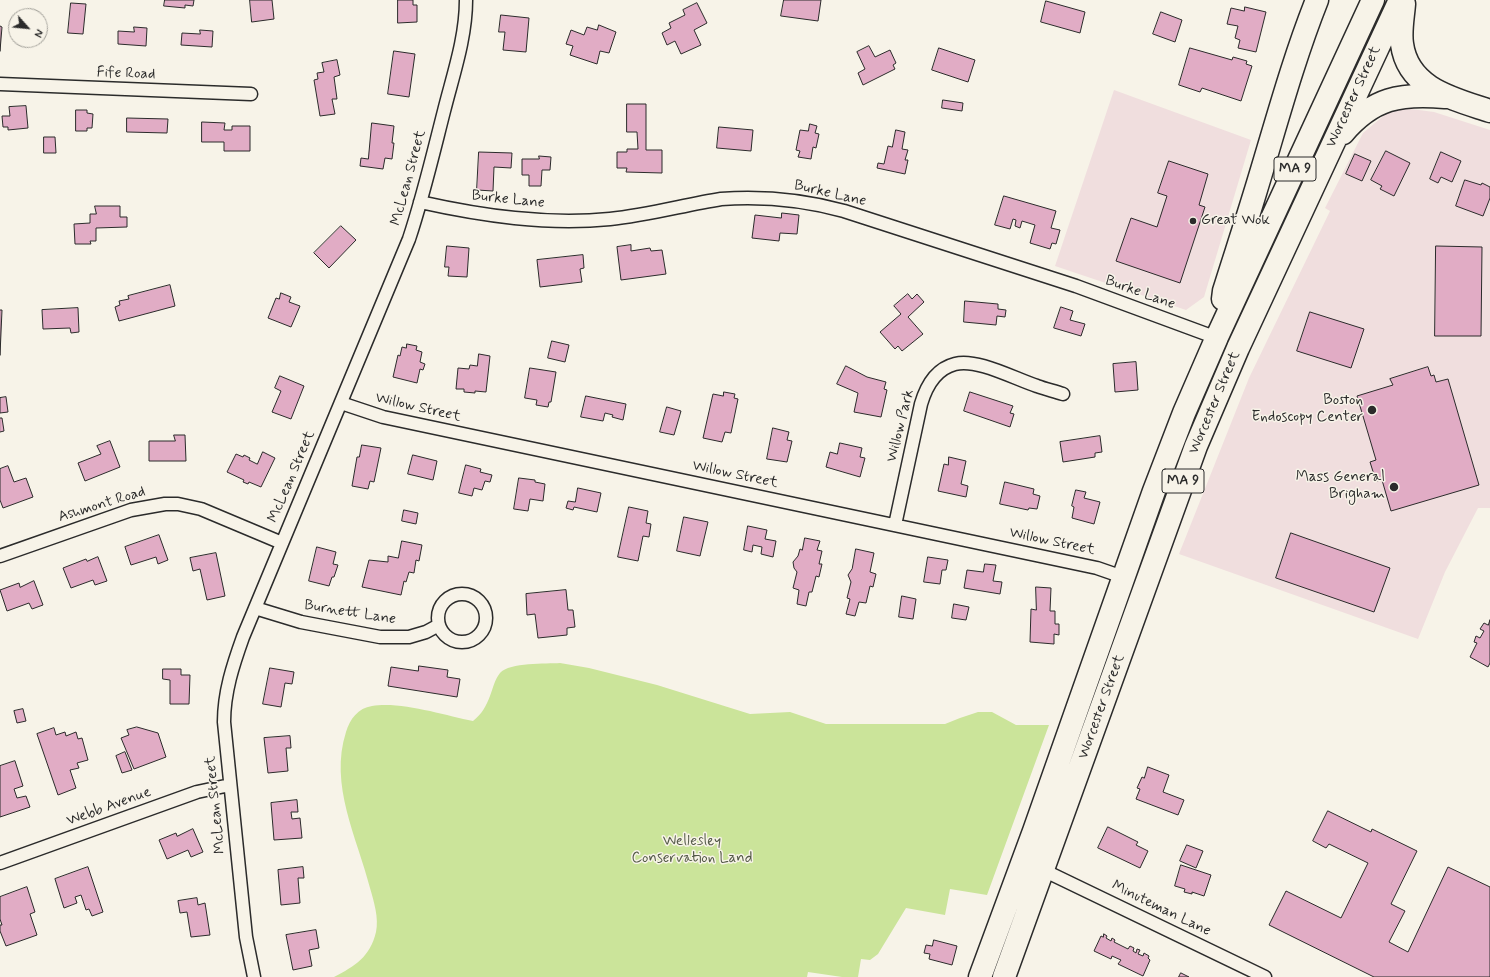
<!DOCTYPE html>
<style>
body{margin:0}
#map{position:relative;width:1490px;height:977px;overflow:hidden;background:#f7f3e8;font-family:Mynerve,sans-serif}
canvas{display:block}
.north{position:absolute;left:8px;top:8px;width:40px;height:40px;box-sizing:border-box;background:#f7f3e8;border:1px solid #a5a39c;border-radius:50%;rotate:117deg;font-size:11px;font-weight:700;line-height:16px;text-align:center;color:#2b2b2b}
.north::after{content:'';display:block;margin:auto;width:14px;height:18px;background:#2b2b2b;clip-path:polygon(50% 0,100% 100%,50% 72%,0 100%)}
</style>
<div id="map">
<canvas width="1490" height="977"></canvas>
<div class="north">N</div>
</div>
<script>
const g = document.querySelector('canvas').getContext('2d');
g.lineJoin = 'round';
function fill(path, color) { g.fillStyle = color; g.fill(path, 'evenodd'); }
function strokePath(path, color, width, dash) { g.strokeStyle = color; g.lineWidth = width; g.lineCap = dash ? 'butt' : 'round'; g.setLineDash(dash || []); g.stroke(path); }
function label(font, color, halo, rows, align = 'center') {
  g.font = font + ' Mynerve,sans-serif'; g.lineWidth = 3; g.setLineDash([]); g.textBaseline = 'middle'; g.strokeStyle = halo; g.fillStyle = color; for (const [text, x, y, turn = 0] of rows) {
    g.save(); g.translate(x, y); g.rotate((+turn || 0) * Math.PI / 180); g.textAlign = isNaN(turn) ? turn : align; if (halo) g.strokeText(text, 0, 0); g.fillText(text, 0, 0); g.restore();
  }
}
fill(new Path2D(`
 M1114 90 1251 140 1204 297 1186 310 1055 266Z
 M1404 108 1434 112 1490 130V508H1478L1445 572 1418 639 1179 554 1249 378 1330 211 1325 208 1363 133 1387 113Z`), '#f0dede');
fill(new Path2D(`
 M560 663 589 668 657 685 750 714 790 712 826 724H945L960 718 978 712H992L1016 725H1049L987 895 950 889 945 915 906 908 878 954 870 960 861 959 858 977H842L808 972 807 977H334C355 966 370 957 376 932 379 918 374 902 370 888 357 837 329 785 346 732 350 719 358 708 372 706 400 701 444 715 473 721 482 714 486 706 490 696 493 688 495 679 500 673 510 662 546 664 560 663Z`), '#cbe49a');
const building = new Path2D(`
 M165 0H194L193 6 185 5V8L164 6Z
 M250 0H272L274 19 252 22Z
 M398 0H413V5H417V22L398 23Z
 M784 0H821L818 21 781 16Z
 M1046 1 1085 12 1080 33 1041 22Z
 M71 3 86 4 83 34 68 33Z
 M697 3 707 23 694 30 701 45 681 54 675 41 667 45 662 33 671 28 669 23 685 15 683 10Z
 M1245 7 1266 12 1256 52 1238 48 1240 40 1235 38 1238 26 1227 24 1231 8 1244 11Z
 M1161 12 1182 20 1175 42 1153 34Z
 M501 15 529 18 526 52 503 50 505 32H499Z
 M15 22H16V37H14Z
 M599 25 616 32 609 53 600 51 597 64 570 55 573 46 566 44 571 30 584 35 587 27 597 30Z
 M0 26 2 27 0 51Z
 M134 27 147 28 146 46 118 44V31L134 32Z
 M200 30 213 31 212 47 181 45 182 33 200 34Z
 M869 46 875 57 890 50 896 63 893 65 895 69 863 85 858 73 865 69 857 52Z
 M939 48 975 60 968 82 932 70Z
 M1190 48 1232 60 1233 57 1247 61 1246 64 1252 66 1241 101 1202 88 1200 92 1179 85Z
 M394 51 415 54 409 97 388 94Z
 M337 60 340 75 334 77 337 99H332L335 114 320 116 314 80 318 79 317 73 324 72 322 63Z
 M943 100 963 103 962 111 942 108Z
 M627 104H646V150H662V173L626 172 627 168H617V152H627V149H638L637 132H627Z
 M26 106 28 128 8 130V127H3L2 116H10L9 107Z
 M76 110H87V113L93 114 92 128H87V131H76Z
 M127 118 168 119 167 133 127 132Z
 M202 122 225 123 224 130H232V126H250V151H224V142H202Z
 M372 123 394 126 392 143H394L392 159 385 158 383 169 360 166 361 158 368 159Z
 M810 124 817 126 815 133 819 134 816 148 813 147 811 159 798 157 800 151 796 150 800 130 808 131Z
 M719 127 753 130 751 151 717 148Z
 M896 130 905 132 902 149 908 150 905 160H908L905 174 877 168 878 163 884 164 888 146 892 147Z
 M44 137H55L56 153H44Z
 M1386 151 1410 163 1394 196 1380 189 1382 186 1371 180Z
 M479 152 512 153 511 168 494 167 493 191 477 190Z
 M1441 152 1461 161 1452 182 1441 177 1438 183 1430 179Z
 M1355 154 1371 161 1362 181 1346 174Z
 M539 156 551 157 550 170H542L541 186H529V175H522V159H539Z
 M1169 161 1208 174 1199 205 1205 207 1180 283 1116 261 1131 218 1157 227 1167 196 1158 193Z
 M1465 180 1481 185 1482 183 1490 187V198L1483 216 1456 206Z
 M1004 196 1056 211 1051 228 1060 230 1056 244 1052 243 1050 249 1030 243 1035 225 1022 221 1020 228 1015 226 1016 220 1013 219 1010 229 995 225Z
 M95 206H120V217H127V227L96 228V241H90L91 244H75L74 224 90 223V214H96Z
 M782 213 799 215 797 234 780 233 779 241 752 238 755 215 781 218Z
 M341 226 356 240 329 268 314 253Z
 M631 245V251L650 248 651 251 662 250 666 274 621 280 617 247Z
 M447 246 469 248 467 277 448 276 449 267H445Z
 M1436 246 1482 247 1481 336H1435Z
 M583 255 584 268 580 269 582 282 540 287 537 260Z
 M170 285 175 306 119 321 115 307 120 305 119 301 129 299 128 296Z
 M281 293 291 297 289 302 300 306 291 327 268 318 276 298 279 299Z
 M908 294 912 299 917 294 924 302 908 317 923 334 902 351 898 346 895 349 880 332 901 314 894 306Z
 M965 301 998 304V309L1006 310 1005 317 997 316 996 325 964 322Z
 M1061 307 1073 311 1070 320 1085 324 1081 336 1054 328Z
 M78 308 79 332 71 333 70 328 43 329 42 310Z
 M0 310H2L0 355Z
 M1310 312 1364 329 1351 368 1297 351Z
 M552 341 569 345 565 362 548 358Z
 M407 344 417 346 416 350 422 352 420 362 425 364 423 370 420 369 417 383 393 377 398 355 400 356 402 347 406 348Z
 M479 354 490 356 486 392 475 391V393L464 392V389H456L458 368 469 369 470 365 477 366Z
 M1136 362 1138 390 1115 392 1113 364Z
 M846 366 867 377 886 382 884 389 887 390 881 417 854 412 858 393 837 384Z
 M1428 367 1431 376 1434 375 1436 382 1448 379 1479 485 1391 511 1382 480 1376 481 1370 462 1376 460 1357 396 1393 385 1390 379Z
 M530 368 556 372 551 402H549L548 407 536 405 537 400 525 398Z
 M280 376 304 386 291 419 272 412 281 391 275 388Z
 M724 392 735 394 734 398 738 399 731 433 725 432 722 442 703 438 713 394 723 396Z
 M970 392 1013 406 1010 413 1014 414 1010 427 964 411Z
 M586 396 626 404 623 420 612 417 613 415 605 413 603 421 581 417Z
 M6 397 8 412 0 413V398Z
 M667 407 681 411 674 435 660 432Z
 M0 418H2L4 431 0 432Z
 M773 428 789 432 787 440 792 441 787 462 767 459Z
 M174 435H185L186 461H149V441H175Z
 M1100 436 1102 452 1095 453V457L1063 462 1060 442Z
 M110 441 120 467 85 481 78 463 101 454 97 446Z
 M840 443 862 448 860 457 865 458 860 477 826 467 830 452 837 454Z
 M362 445 381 448 374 482 370 481 368 489 352 486 357 457H359Z
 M263 452 275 458 261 487 249 482 248 484 243 482 244 480 227 472 236 454 243 457 244 455 250 458 249 460 257 464Z
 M413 455 437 461 433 480 408 474Z
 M949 457 966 461 961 484 968 486 966 497 938 491 944 464 948 465Z
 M466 465 481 469 480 472 492 475 490 482 485 481 482 490 474 488 472 496 459 493Z
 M8 466 14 482 26 478 33 497 3 508 0 500V469Z
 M519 478 535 480V482L545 484 543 501 530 499 528 511 514 509Z
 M1005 482 1034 489 1033 494 1040 496 1037 509 1029 508 1028 510 1000 504Z
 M578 488 601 493 597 512 574 507 573 510 566 508 568 501 575 502Z
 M1076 490 1086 492 1084 498 1100 502 1094 524 1072 518 1074 507 1072 506Z
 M629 507 648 511 646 523 651 524 649 537 643 536 638 561 618 557Z
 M404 510 418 513 416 524 402 521Z
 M684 517 708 522 700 556 677 551Z
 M748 526 767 530 765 539 776 541 773 557 761 554 762 547 753 545 752 552 744 550Z
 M1291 533 1390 568 1374 612 1276 578Z
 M159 535 168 560 158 564 156 557 131 565 125 547Z
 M805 538 820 541 817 550 822 551 819 564H822L819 577 816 576 812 592H809L806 606 797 604 799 590 793 588 797 572 794 568 793 562 798 556 800 549 802 550Z
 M402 541 422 545 419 561 416 560 414 573 409 572 406 582 404 581 401 595 362 587 369 560 388 562V556L398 558Z
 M317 547 336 552 333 564 338 565 334 577H332L329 586 309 581Z
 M856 549 874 553 870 572 876 574 873 587 870 586 866 603 859 602 855 616 846 614 850 599 847 598 851 582 848 575 852 569Z
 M216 553 225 596 207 600 200 569 193 571 190 558Z
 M98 557 107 581 95 585 93 580 71 588 63 568 86 559 87 561Z
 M928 557 948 560 946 570H942L940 584 924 582Z
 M985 564 996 565 993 581 1002 582 1000 594 964 588 967 570 983 572Z
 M34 581 43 605 32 609 29 603 7 611 0 590 19 583 20 587Z
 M1036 587 1051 588 1050 611H1055V624H1059V635L1054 634V644L1030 642 1031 609 1036 610Z
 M566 590 568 610H573L575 627 567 628V635L538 638 535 614 527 615 526 594Z
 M902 596 916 599 913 619 899 617Z
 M954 604 969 607 966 620 952 618Z
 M1490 620V663L1488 667 1470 657 1477 643 1474 642 1476 636 1480 638 1484 631 1480 629 1484 623 1488 625Z
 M419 666 448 670 447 677 460 679 457 697 388 686 391 667 418 671Z
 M270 668 294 672 292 684 285 683 281 707 263 704Z
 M163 669H181V675H190L189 704H170V680L163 679Z
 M23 709 26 721 17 723 14 711Z
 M137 727 158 733 166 757 134 769 121 738 129 735 127 730Z
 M54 728 56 735 65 732 66 736 76 732 78 739 82 738 88 760 77 763 79 768 70 770 76 788 58 795 37 734Z
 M290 736 291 748H286L288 771 268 773 264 738Z
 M125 752 132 770 122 773 116 756Z
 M15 761 23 786 14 789 17 798 26 796 30 807 0 817V766Z
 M1148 767 1169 775 1163 792 1184 800 1178 815 1136 799 1140 789 1137 788 1142 777 1144 778Z
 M297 800 298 812H291L292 819 300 818 302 838 274 840 271 803Z
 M1328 811 1371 832 1372 829 1417 851 1391 904 1405 911 1389 942 1408 952 1448 867 1490 887V977H1374L1269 925 1286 891 1341 918 1368 863 1329 844 1326 848 1313 841Z
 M1108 827 1138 842 1136 845 1148 851 1140 868 1098 848Z
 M193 829 203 852 191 857 188 850 167 859 159 840 176 833 177 836Z
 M1187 845 1203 851 1196 868 1180 861Z
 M1181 865 1211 875 1204 896 1192 892V894L1184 892 1185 889 1175 886Z
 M88 867 103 912 92 916 89 909 86 910 81 895 75 897 77 903 64 908 55 879Z
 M303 867 304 878H298L300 903 281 905 278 870Z
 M27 887 35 912 30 914 37 935 6 946 0 931V925H2L0 919V897Z
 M197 898 198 905 205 903 210 935 191 937 187 912 180 913 178 901Z
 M316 930 319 948 309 950 312 966 293 970 286 935Z
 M1104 934 1107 936 1106 938 1111 941 1112 938 1115 940 1114 942 1128 949 1130 946 1134 948 1133 951 1136 953 1137 949 1140 950 1138 954 1143 956 1144 953 1149 956 1148 958 1150 960 1143 976 1118 964 1121 960 1112 956 1111 959 1094 951 1101 936 1103 937Z
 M934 940 957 946 952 965 929 959 930 954 924 953 926 945 932 946Z
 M1181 973 1189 977H1179Z`);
fill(building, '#e1acc5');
strokePath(building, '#2b2b2b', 1);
const street = new Path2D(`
 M0 84 251 94
 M420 202C483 216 546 225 610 219 648 215 684 205 721 199 763 196 804 200 844 211L1076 286 1217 338
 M341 403 383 417 1097 568 1123 577
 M895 525 921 404C926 387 935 369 955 364 977 358 1015 379 1037 386 1045 389 1054 391 1063 394
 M0 556 131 510 165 504H178L201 509 282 543
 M438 618a24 24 0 1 1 48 0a24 24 0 1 1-48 0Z
 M255 608 301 622 380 637H409L426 632 439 625
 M0 863 197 792 230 785
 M1043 870 1265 977
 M254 977 246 937 224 722C224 692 233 665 243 637L409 239C423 197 433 154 444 111 453 75 466 38 466 0`);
const highway = new Path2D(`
 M1404 4C1403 17 1400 31 1402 44 1408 89 1454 99 1490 111
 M1343 133C1373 98 1400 93 1445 97
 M1223 299 1224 291C1234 259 1245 226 1255 193 1275 128 1292 63 1317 0
 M980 977 1034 831 1154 491 1184 413 1217 337 1373 0
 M1004 977 1196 446 1238 348 1400 0`);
strokePath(street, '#2b2b2b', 15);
strokePath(highway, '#2b2b2b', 25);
strokePath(street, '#f7f3e8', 12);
strokePath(highway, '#f7f3e8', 22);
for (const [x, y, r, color] of [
 [1193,221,4,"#2b2b2b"],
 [1372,410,5,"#2b2b2b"],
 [1394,487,5,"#2b2b2b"]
]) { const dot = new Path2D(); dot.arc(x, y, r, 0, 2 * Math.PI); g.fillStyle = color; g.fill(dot); strokePath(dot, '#f7f3e8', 1.5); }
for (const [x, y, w] of [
 [1295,169,42],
 [1183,481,42]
]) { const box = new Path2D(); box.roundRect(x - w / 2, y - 12, w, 24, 3); g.fillStyle = '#f7f3e8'; g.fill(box); strokePath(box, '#2b2b2b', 1); }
label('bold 14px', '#2b2b2b', null, [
 ["MA 9",1295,169],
 ["MA 9",1183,481]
]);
label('15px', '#2b2b2b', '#f7f3e8', [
 ["Fife Road",126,74,2],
 ["Worcester Street",1354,97,-65],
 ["McLean Street",409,178,-75],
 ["Burke Lane",830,194,13],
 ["Burke Lane",508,200,6],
 ["Burke Lane",1140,293,20],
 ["Worcester Street",1215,403,-67],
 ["Willow Street",418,408,13],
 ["Willow Park",901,426,-76],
 ["Willow Street",735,475,12],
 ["McLean Street",292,477,-67],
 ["Ashmont Road",102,505,-17],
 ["Willow Street",1052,542,12],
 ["Burnett Lane",350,613,9],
 ["Worcester Street",1102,707,-70],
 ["McLean Street",216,805,-96],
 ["Webb Avenue",109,807,-20],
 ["Minuteman Lane",1161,909,26]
]);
label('15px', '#2b2b2b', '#f7f3e8', [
 ["Great Wok",1201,221,"left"],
 ["Boston",1363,401],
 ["Endoscopy Center",1363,418],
 ["Mass General",1385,478],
 ["Brigham",1385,495]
], 'right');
label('15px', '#535947', '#f7f3e8', [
 ["Wellesley",692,842],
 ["Conservation Land",692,859]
]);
</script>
